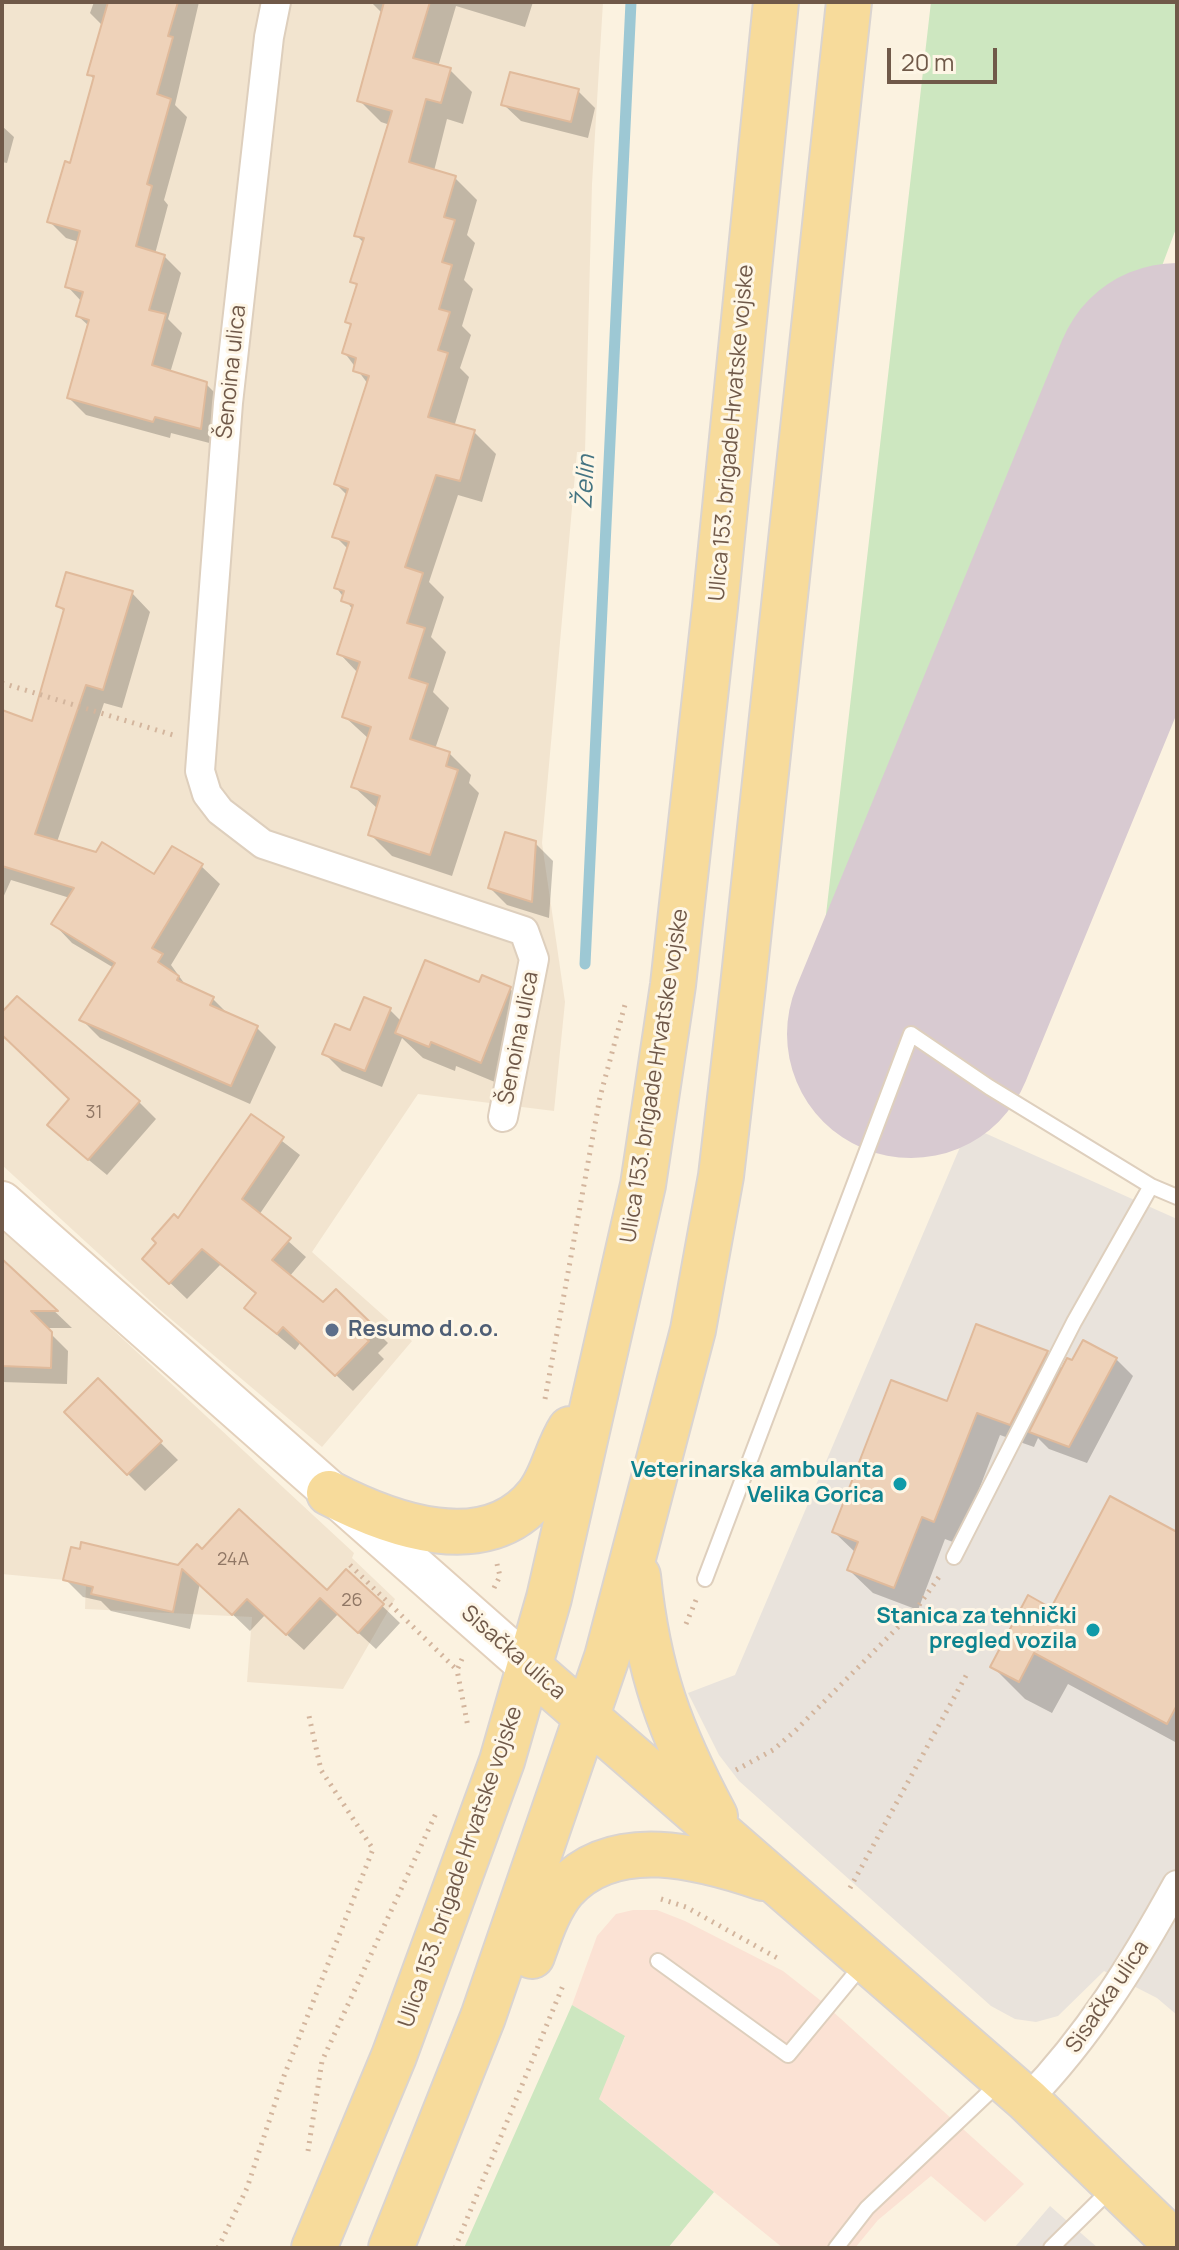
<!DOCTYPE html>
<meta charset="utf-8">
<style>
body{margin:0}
#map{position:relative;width:1179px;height:2250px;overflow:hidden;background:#fbf2e0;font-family:Manrope,sans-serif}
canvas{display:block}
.frame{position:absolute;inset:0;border:4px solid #705949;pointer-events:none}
.scale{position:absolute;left:887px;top:48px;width:110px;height:36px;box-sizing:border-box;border:4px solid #705949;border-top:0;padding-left:10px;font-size:24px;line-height:28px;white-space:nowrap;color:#705949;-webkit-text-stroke:6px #fef6e6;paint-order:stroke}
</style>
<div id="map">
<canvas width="1179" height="2250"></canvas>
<div class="frame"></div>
<div class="scale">20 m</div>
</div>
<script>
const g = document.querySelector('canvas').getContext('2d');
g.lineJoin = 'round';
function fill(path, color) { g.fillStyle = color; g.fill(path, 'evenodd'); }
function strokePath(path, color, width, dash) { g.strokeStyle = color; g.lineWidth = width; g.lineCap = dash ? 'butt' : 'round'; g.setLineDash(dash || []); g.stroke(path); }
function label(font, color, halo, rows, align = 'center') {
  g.font = font + ' Manrope,sans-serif'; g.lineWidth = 6; g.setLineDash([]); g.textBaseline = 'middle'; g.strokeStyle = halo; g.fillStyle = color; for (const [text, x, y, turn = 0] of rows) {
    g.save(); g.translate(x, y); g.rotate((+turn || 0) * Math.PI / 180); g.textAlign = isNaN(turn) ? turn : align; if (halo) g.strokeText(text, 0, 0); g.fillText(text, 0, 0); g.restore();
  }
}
fill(new Path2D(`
 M2 2H603L592 184 585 452H577L542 843 565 1002 554 1111 418 1094 312 1252 412 1341 322 1447 159 1309 2 1165Z
 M2 1227 354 1553 352 1558 395 1599 343 1689 247 1682 252 1617 85 1609 86 1582 2 1574Z`), '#f2e4cf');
fill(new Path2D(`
 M633 1910H657L685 1921 783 1971 820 2000 1024 2184 985 2222 931 2176 878 2220 855 2248H783L598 2098 625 2037 572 2005 597 1936 616 1914Z`), '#fbe2d4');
fill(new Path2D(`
 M969 1126 1177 1219V2015L1157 1998 1104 1971 1058 2016 1036 2022 1015 2019 991 2006 739 1781 719 1755 688 1693 735 1675Z
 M1050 2206 1098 2248H1014Z`), '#e9e3dc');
fill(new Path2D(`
 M931 2H1177V226L862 1064C837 1050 824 1038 815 1010Z
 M572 2005 625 2036 599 2099 714 2192 668 2248H464Z`), '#cde7c0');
fill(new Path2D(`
 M94 2H199L175 105 187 117 164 200 168 205 155 254 164 256 181 273 168 319 182 333 170 373 206 384 223 401 217 445 171 433 170 438 86 415 69 398 89 326 78 316 82 302 67 286 79 242 66 238 50 222 72 165 95 80 89 74 103 26 90 13Z
 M371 2H533L525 27 456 6 438 67 450 70 472 92 463 124 447 119 434 171 455 178 477 200 467 235 475 243 464 280 473 289 462 326 471 335 460 368 469 377 454 427 474 432 496 454 482 502 458 495 429 582 444 597 431 637 446 652 433 692 449 708 435 749 449 753 471 775 469 783 479 793 452 876 392 856 370 834 378 809 353 786 369 739 344 716 358 673 339 653 353 610 336 587 349 550 335 536 348 496 336 484 368 384 344 352 353 326 347 321 358 287 353 281 364 243 356 235 390 125 381 122 359 100 383 14Z
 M578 91 595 108 588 138 521 121 503 104Z
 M2 126 14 137 7 163 2 162Z
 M132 593 150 612 122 708 104 703 57 842 155 877 201 866 220 884 171 965 187 987 213 999 231 1017 257 1028 276 1047 250 1104 100 1038 82 1020 114 968 72 943 54 924 70 898 11 880 2 900V713L33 723 65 612 59 606Z
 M535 843 553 861 549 918 507 905 490 888Z
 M480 985 510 989 536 1014 507 1087 456 1066 455 1071 423 1058 402 1038 382 1087 342 1071 325 1054 390 1010 402 1022Z
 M2 1015 139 1102 156 1119 107 1175 67 1142 72 1100 2 1033Z
 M251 1117 300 1155 259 1215 306 1257 289 1277 323 1305 336 1292 388 1343 378 1353 384 1359 353 1391 301 1342 295 1350 264 1324 247 1308 257 1295 220 1265 187 1299 162 1275 178 1221Z
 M2 1261 72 1328H45L68 1351 67 1384 2 1382Z
 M1047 1353 1063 1369 1116 1359 1133 1376 1087 1463 1049 1449 1038 1438 1034 1447 1000 1435 958 1544 945 1539 918 1610 873 1593 849 1570 856 1553 834 1532 948 1403Z
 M98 1381 178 1460 145 1491 66 1412Z
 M1177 1534V1743L1068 1684 1052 1713 1025 1699 992 1666 1052 1610Z
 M202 1551 327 1593 347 1572 400 1623 376 1649 338 1614 304 1650 265 1615 250 1631 200 1583 190 1629 111 1611 101 1601 83 1597 65 1579 179 1567Z`), '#0003');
strokePath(new Path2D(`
 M585 964 631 2`), '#9dc8d4', 11);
strokePath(new Path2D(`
 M911 1034 1177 387`), '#d8cad1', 248);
const building = new Path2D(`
 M108 2H178L168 36 173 37 157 94 171 99 147 184 152 186 136 246 165 255 149 310 166 314 152 365 207 382 201 429 155 417 153 422 67 398 89 320 76 316 83 292 65 287 80 231 47 222 65 161 70 163 94 76 87 75Z
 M384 2H430L413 58 451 68 441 103 426 99 409 162 456 176 444 217 455 220 442 262 452 265 439 309 450 312 438 350 448 353 428 417 475 430 460 481 436 475 405 567 423 573 407 623 425 628 409 678 428 684 410 739 450 752 446 766 458 770 430 855 368 835 380 796 351 787 371 727 342 717 360 662 337 654 353 605 341 601 344 591 334 588 349 542 332 537 348 489 334 484 369 376 353 371 356 358 342 353 351 324 345 322 357 284 350 282 364 238 354 236 392 111 357 101Z
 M510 72 579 89 571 122 501 105Z
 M66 572 133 591 103 690 86 685 35 834 96 852 102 842 154 874 172 846 203 864 152 948 163 954 158 962 179 976 177 980 214 997 210 1005 258 1026 231 1086 79 1020 115 963 51 924 74 888 2 866V710L32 721 64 609 56 606Z
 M505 832 536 841 532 902 488 888Z
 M425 960 479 982 482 975 511 987 481 1063 431 1042 429 1047 395 1033Z
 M17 996 140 1101 88 1160 47 1125 69 1099 2 1035V1012Z
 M364 997 391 1008 365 1071 322 1054 335 1024 350 1030Z
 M251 1114 284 1137 242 1199 291 1238 272 1260 323 1302 336 1289 372 1324 362 1335 369 1341 335 1376 283 1327 277 1334 244 1308 256 1293 202 1249 169 1284 142 1259 156 1243 152 1239 174 1214 178 1218Z
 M2 1259 58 1311H31L52 1332 51 1368 2 1366Z
 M976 1324 1048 1351 1010 1425 977 1413 934 1522 922 1517 894 1588 847 1570 858 1542 832 1532 891 1380 947 1401Z
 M1083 1340 1117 1358 1069 1447 1029 1432 1067 1358 1072 1360Z
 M98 1378 162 1441 127 1475 64 1412Z
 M1110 1496 1177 1532V1705L1167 1724 1034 1653 1019 1682 990 1667 1028 1595 1051 1608Z
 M239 1509 327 1590 346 1569 384 1604 358 1633 320 1598 286 1635 247 1599 232 1615 182 1569 173 1612 91 1594 93 1587 63 1580 71 1547 80 1549 81 1542 178 1565 197 1544 202 1549Z`);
fill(building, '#eed2b9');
strokePath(building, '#e0ba9b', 2);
const lane = new Path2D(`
 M954 1557 1074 1322 1151 1186
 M705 1579 911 1034 989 1087 1151 1186 1177 1197
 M658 1961 788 2055 863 1964
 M836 2248 867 2208 1000 2082
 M1051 2248 1112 2188`);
const street = new Path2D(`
 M276 2 269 37 228 403 200 771 207 794 220 811 263 844 524 931 534 959 503 1117
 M1027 2100C1089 2036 1134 1963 1177 1885`);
const secondary = new Path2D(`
 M2 1202 529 1667`);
const primary = new Path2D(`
 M329 1493C389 1524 486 1561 538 1495 553 1476 557 1449 570 1429
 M638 1576C648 1672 670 1732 715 1816
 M529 1667 1027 2100 1177 2245
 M532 1956C540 1934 548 1908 564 1889 615 1833 701 1857 763 1878
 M314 2248 394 2056 502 1761 549 1598 643 1185 673 985 715 607 776 2
 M391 2248 483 2017 607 1657 693 1330 721 1176 743 986 849 2`);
strokePath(lane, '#decfbd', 18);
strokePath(street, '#decfbd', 32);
strokePath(secondary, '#e3d0bb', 44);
strokePath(primary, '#dad4d0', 48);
strokePath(new Path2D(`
 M2 683 173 735
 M545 1399 600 1097 626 1001
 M350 1565 457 1670
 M494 1588 500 1576 497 1564
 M686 1624 696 1600
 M462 1659 457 1670 468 1727
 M736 1770 773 1750 796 1730 917 1608 939 1577
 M850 1888 968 1672
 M661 1899 686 1907 779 1959
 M308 2151 322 2061 437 1811
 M218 2248 247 2188 284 2076 373 1849 321 1770 309 1716
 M455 2248 564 1983`), '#d3b59d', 5, [2, 6]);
strokePath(lane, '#fff', 14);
strokePath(street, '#fff', 28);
strokePath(secondary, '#fff', 40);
strokePath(primary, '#f7db9b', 44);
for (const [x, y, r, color] of [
 [332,1330,8,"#5c6f8a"],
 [900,1484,8,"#0f9aa8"],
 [1093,1630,8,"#0f9aa8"]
]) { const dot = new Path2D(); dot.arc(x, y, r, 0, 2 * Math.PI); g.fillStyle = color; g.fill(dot); strokePath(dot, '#fef6e6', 3); }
label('18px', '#907765', null, [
 ["31",94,1113],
 ["24A",233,1560],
 ["26",352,1601]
]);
label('22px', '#705949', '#fef6e6', [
 ["Šenoina ulica",232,372,-84],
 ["Ulica 153. brigade Hrvatske vojske",732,433,-85],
 ["Šenoina ulica",519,1038,-79],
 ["Ulica 153. brigade Hrvatske vojske",655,1076,-81],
 ["Sisačka ulica",513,1653,41],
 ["Ulica 153. brigade Hrvatske vojske",461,1867,-71],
 ["Sisačka ulica",1108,1997,-56]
]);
label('bold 22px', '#4e5e75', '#fef6e6', [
 ["Resumo d.o.o.",348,1330]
], 'left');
label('bold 22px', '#0d838f', '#fef6e6', [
 ["Veterinarska ambulanta",884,1471],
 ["Velika Gorica",884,1496],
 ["Stanica za tehnički",1077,1617],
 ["pregled vozila",1077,1642]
], 'right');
label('italic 24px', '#447482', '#fef6e6', [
 ["Želin",586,482,-87]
]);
</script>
